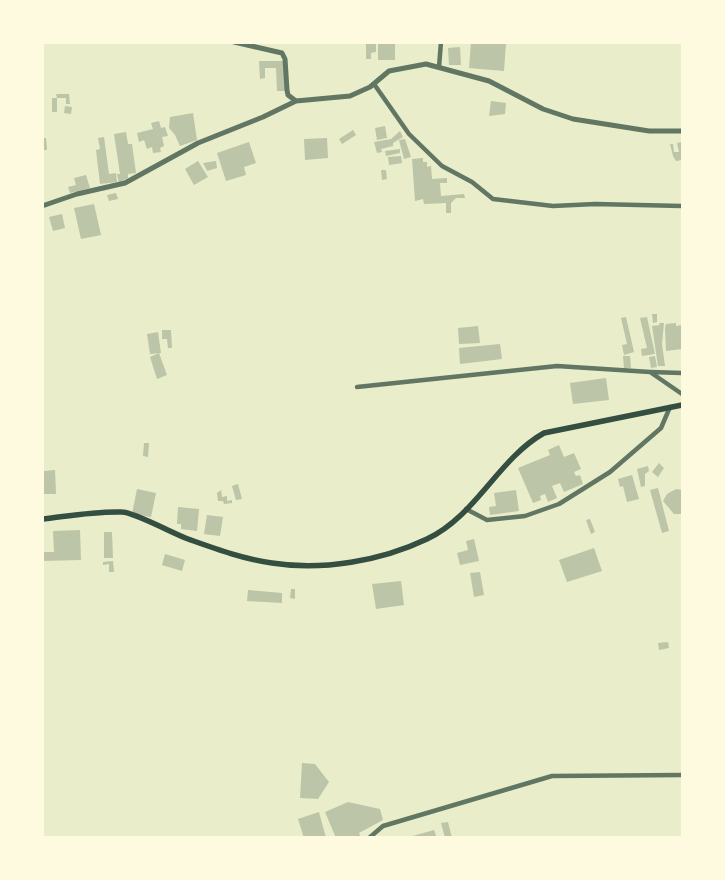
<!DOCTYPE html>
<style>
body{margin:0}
#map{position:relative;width:725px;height:880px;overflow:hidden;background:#e9edc9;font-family:"Public Sans",sans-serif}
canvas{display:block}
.frame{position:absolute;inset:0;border:44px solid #fefae0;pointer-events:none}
</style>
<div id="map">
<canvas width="725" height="880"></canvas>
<div class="frame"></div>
</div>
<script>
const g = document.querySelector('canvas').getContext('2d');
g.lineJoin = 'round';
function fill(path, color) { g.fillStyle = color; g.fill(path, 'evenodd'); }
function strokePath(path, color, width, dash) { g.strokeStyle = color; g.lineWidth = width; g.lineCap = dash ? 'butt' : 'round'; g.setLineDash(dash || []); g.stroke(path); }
fill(new Path2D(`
 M376 42V52L371 53V59H366V44Z
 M378 42H395V60H378Z
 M471 42 506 43 504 71 469 68Z
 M460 47 461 65H449L448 48Z
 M259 61H284L285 91H277L276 68H265V78L260 79Z
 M56 94H69L70 104H66V98H57V112H52V98H57Z
 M491 101 506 103 505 114 489 116Z
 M65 106 72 107 71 114 64 113Z
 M193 113 197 140 180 146 175 135 169 128 170 117Z
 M159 121 161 128 165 127 168 136 162 137 164 146 160 148 161 152 153 153 152 147 147 149 144 140 139 142 137 133 153 129 151 123Z
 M385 126 387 138 377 140 375 128Z
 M353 130 356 135 342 144 339 139Z
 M400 131 403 137 393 143V146L381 149 382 152 377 153 374 142 391 139Z
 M126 132 128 144H132L136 173 128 174V178L119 183 117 174H120L114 134Z
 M104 137 109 174 116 173 117 182 100 184 96 150 100 149 98 138Z
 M42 138H46L47 150H42Z
 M327 138 328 158 305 160 304 139Z
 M405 139 411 157 404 159 399 140Z
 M249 142 256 163 244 167 246 175 226 181 217 153Z
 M682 142V160L676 161 673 156 670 144H673L674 152H679L677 143Z
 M400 149V153L386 156 385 151Z
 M401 156 402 163 389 165 388 157Z
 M423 158V162H427V167L431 166 432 179 447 178V183H440L441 196 464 194 465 198H456L451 203V213H446V203L424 204 423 199 415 201 412 159Z
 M198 161 208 177 194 185 185 169Z
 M216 161 217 168 207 171 203 163Z
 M381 170H386L387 179 382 180Z
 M86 175 90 188 70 193 68 187 76 185 74 178Z
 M116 193 118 199 109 201 107 195Z
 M94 204 101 235 81 239 74 208Z
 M62 214 65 228 53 231 49 217Z
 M652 314H657V322L653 323Z
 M626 317 634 352 624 355 622 345 627 344 621 318Z
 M647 317 655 354 642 356 641 349 647 348 640 318Z
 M659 323H664L662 344 665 366H658L652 326 660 325Z
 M676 323V326L682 325V349L666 351 665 328 666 324Z
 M478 326 480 343 459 344 458 328Z
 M162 330H171L172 348H168L167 339H162Z
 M158 332 161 353 150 354 147 334Z
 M500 344 502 359 460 364 459 348Z
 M159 353 167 375 157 379 150 357Z
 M623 356H630L631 368 624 369Z
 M655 356 657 367 651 368 649 357Z
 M606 378 609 400 573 404 570 383Z
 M144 443H149L148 457 143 456Z
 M559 445 564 457 574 453 581 469 574 472 576 476 580 475 583 484 564 492 560 483 552 486 557 498 548 502 545 494 540 496 541 500 533 503 518 468 550 455 548 450Z
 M659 463 664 468 658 477 652 472Z
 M648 466 649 471 645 474V486L641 487 637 469Z
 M55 470 56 494H44V471Z
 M632 475 639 499 627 502 623 486 620 487 618 479Z
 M238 484 242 499 236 500 232 486Z
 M658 488 669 531 662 533 650 490Z
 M137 489 156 493 151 517 132 514Z
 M676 489 682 490V514H674L663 501 667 494Z
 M221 490 222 497 227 496V501L232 500V503L224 504 223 501H218L217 493Z
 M516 490 519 511 490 515 489 507 496 506 494 493Z
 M178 507 199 509 197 531 181 529V524H177Z
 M207 515 223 517 220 536 204 534Z
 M590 519 595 532 591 534 586 520Z
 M80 530 81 560 42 561V552H54L53 531Z
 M104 532H112L113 558H104Z
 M474 539 479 561 460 565 457 553 468 550 466 541Z
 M594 548 602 571 567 582 559 560Z
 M165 554 185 560 182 571 162 565Z
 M113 561 114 572H109V564L103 565V562Z
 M480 572 484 595 474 597 470 573Z
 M401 581 404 605 376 609 372 584Z
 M291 589H295V599L290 598Z
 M248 590 282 593V603L247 601Z
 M668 642 669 648 659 650 658 643Z
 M302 763 315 764 329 782 318 799 300 798Z
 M348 802 380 809 383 820 359 833 361 838H336L325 812Z
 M319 812 326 838H304L298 819Z
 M448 822 452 838H445L441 823Z
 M434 830 437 838H409V837Z`), '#bcc5a7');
strokePath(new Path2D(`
 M439 67 441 42
 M374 84 409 134 442 166 472 182 493 199 553 206 595 204 682 206
 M651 372 682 373
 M357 387 557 366 650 372 682 394
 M466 509 487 520 525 516 559 504 610 472 661 428 670 407
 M369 838 383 826 552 776 682 775`), '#617663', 4.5);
strokePath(new Path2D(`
 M234 42 282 53 285 59 287 90 288 95 296 101
 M42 206 77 194 125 183 198 143 263 117 296 101 350 96 370 87 389 71 426 64 489 81 543 109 573 119 649 131H682`), '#617663', 5);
strokePath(new Path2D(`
 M42 519C68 516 96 511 122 512 134 512 174 534 188 539 216 549 243 559 272 563 322 571 381 561 427 539 476 516 498 459 544 433L682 405`), '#344e41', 5.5);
</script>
